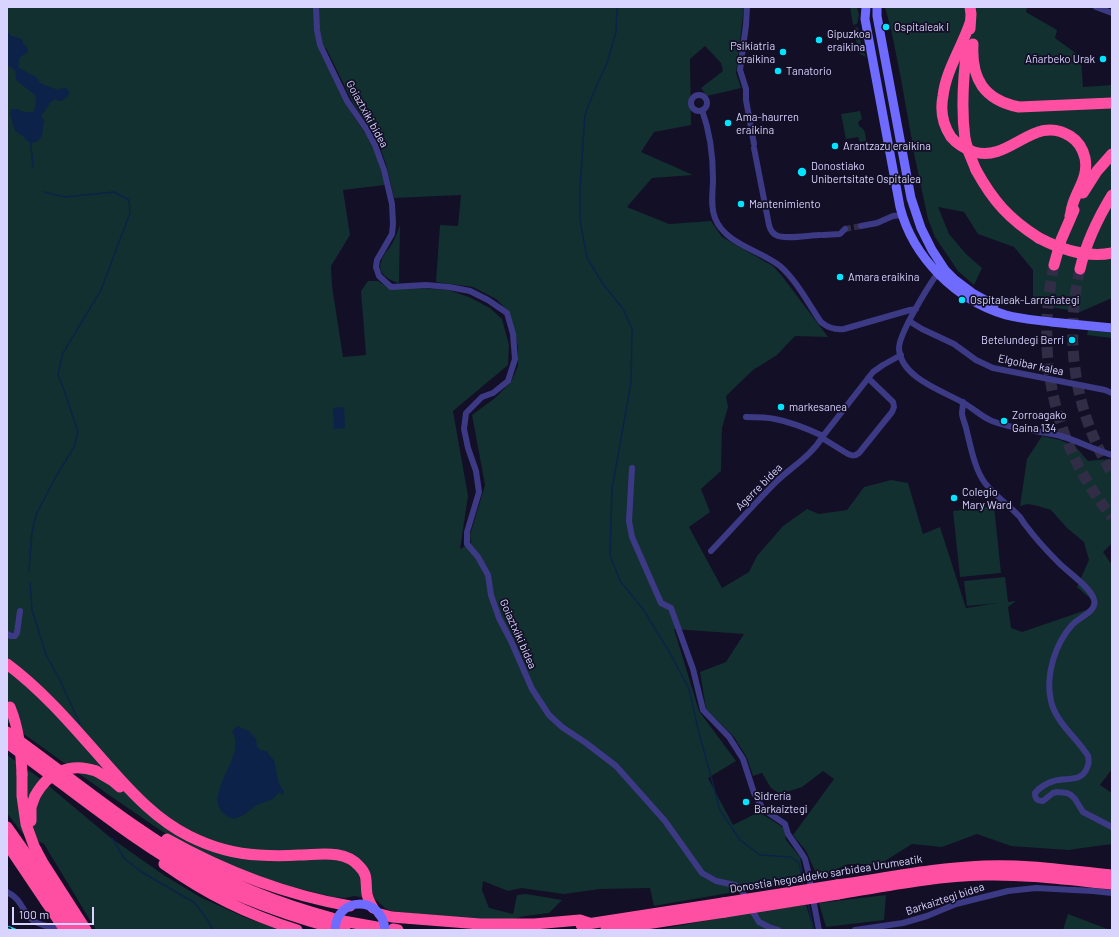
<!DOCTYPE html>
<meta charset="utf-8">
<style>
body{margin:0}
#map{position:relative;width:1119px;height:937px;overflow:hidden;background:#130f26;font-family:Barlow,sans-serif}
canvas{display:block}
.frame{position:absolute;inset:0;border:8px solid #d9d4ff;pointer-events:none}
.scale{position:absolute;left:12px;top:907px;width:82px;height:18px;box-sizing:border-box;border:2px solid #d9d4ff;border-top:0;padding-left:5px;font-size:12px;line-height:14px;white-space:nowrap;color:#d9d4ff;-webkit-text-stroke:3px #130f26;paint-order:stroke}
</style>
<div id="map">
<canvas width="1119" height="937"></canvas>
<div class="frame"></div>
<div class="scale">100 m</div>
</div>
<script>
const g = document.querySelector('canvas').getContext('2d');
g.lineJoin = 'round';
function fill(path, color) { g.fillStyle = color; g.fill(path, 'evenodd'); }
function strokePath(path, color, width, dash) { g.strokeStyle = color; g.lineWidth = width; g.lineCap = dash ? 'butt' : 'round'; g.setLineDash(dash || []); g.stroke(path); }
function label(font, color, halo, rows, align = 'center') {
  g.font = font + ' Barlow,sans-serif'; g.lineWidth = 3.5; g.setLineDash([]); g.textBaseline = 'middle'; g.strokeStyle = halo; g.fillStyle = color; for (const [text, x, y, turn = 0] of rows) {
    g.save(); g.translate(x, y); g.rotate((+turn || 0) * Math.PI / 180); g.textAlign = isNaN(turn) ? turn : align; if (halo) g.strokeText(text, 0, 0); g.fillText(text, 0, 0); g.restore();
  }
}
fill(new Path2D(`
 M7 7H744L736 73 741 88 707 96 701 88 723 71 721 63 705 46 690 59 691 125 654 132 641 152 693 175 652 178 627 207 669 224 711 221 722 237 773 266 782 276 828 337 795 336 777 355 753 370 726 396 728 407 722 428 721 471 701 489 710 512 689 527 722 588 749 572 757 556 783 526 807 509 819 514 847 510 864 487 891 480 908 483 923 534 940 527 966 608 997 603 967 606 964 581 1005 577 1008 602 1016 601 1008 607 1011 628 1022 632 1092 608V600L1077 587 1089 560 1084 542 1067 528 1051 510 1038 506 1028 504 1020 506 1027 459 1042 436 1060 440 1075 446 1088 461 1108 459 1112 461V543L1103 552 1112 565V769L1100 785 1112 793V844L1068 850 1011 846 977 834 942 847 912 844 880 864H848L818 878 806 851 793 835 834 779 823 771 802 787 780 794 771 788 762 773 753 776 747 758 734 737 706 709 700 672 726 662 744 634 674 629 699 711 736 761 708 778 733 825 759 812 784 828 786 840 800 857 804 880 654 906 650 888 600 889 564 894 521 888 508 891 483 881 482 890 489 908 513 914 517 895 526 894 562 900 549 913 525 916 505 921 483 922 392 911 386 909 376 900 354 896 345 898 333 897 285 885 250 874 204 856 160 830 109 795 7 722ZM326 48 353 103 377 139 386 164 394 198 461 195 458 226 440 225 436 282 473 287 496 299 510 313 518 347V366L511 382 495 398 472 415 485 485 470 535 471 543 460 549 468 496 453 411 508 365 509 345 502 319 490 308 469 297 448 290 416 288 390 289 378 281H368L361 291 366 355 343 357 332 286 331 266 350 235 343 190 385 185 374 146 352 114 320 52Z
 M850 7H857L859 15 857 24 853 25Z
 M885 7H1027L1026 12 1057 30 1055 38 1081 57 1083 87 1112 85V298L1080 312 1033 304V270L1014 247 978 234 964 212 938 207 949 234 966 254 982 268 974 285 958 271 935 237 928 219 915 158 901 79 891 29Z
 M858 27 862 48 866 57 860 54 858 51 854 28Z
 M860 111 862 119 858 122 859 126C866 130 865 133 866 141L860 142 858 137 846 139 841 114Z
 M400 225 399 283C389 280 377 274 381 262 383 254 391 247 394 240 397 235 398 230 400 225Z
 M1088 330 1112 333V338L1087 335Z
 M994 506 1001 573 960 577 953 511Z
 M7 755 38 777 111 838 165 876 200 897 244 917 280 930H189L188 929 185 930H96L44 844 22 833 7 813Z
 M886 895 884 920 826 927 819 903Z
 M806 905 814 930H656L747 913Z
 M1068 914 1110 930H1063Z`), '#12302f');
fill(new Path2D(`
 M7 31 11 36 22 39 23 43 28 49 27 53C19 56 18 60 19 68L36 77 40 83 58 90 63 88H67L69 92 68 97 61 101H57L56 99C51 101 49 104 47 108 45 111 43 113 41 116L44 120 42 136 38 141 33 143 28 142 23 136 15 131 10 114 12 109H17L24 112H33L35 108 36 96 16 80C16 72 15 67 7 66Z
 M344 407 345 428 334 429 333 408Z
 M237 726 249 731 256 739 257 747 261 750 267 751 269 755 274 760 279 784 284 792 283 795 279 792 273 799 257 805 244 815 234 819C199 807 231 772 235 749 236 742 235 737 232 731Z`), '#0c2248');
strokePath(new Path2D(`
 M617 7 616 32 607 63 592 96 585 115 580 188V220L587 258 603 284 623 309 632 329 631 383 612 489 610 555 620 581 643 609 670 653 689 689 699 733 720 810 740 840 760 855 791 857 799 863 804 887
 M31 141V146L33 167
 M29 571 32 532 36 515 55 478 74 447 78 432 65 393 58 374 63 353 101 290 130 213 129 200 114 192 65 197 44 192
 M30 583 32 610 46 655 59 678 80 724
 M112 838 124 858 140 871 195 903 207 919 213 930
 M808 904 814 930`), '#0c2248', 1.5);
strokePath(new Path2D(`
 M845 229 861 226`), '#312d47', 6, [6, 3]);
strokePath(new Path2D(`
 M1054 265C1035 356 1053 444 1112 517
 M1080 269C1064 339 1074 411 1112 473`), '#312d47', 11, [11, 5.5]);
strokePath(new Path2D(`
 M316 7 317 30 320 45 347 101 367 130 375 145 384 170 392 204 393 224 392 234 377 260 376 267 379 276 391 287 426 285 449 287 470 291 488 300 507 313 513 334 515 359 508 381 493 393 482 397 466 413 464 429 468 448 476 471 479 492 467 532V544L478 557 488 575 491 595 499 618 511 641 532 689 549 715 562 727 586 743 616 766 665 821 702 873 716 881 735 885 742 891 753 912 759 922 771 928 778 930
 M747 7 746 25 740 70 746 89V100L754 144
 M1096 7 1112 13
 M691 103a8 8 0 1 1 16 0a8 8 0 1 1-16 0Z
 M702 110C710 132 713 156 713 179 713 191 710 206 715 218 725 244 760 250 780 266 797 281 808 303 821 322 828 328 835 330 844 329L910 310 916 309
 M754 148 769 225C770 229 772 233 776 235 784 240 810 235 820 235
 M861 226 877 223 893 216 903 215
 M823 235 840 234 845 229
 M937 274C928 287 898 335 899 349 901 378 943 391 964 403 974 409 982 417 992 421 1014 430 1038 430 1061 436 1078 441 1095 450 1112 455
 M909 321 922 329 954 344 976 360 993 368 1105 390 1112 393
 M963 402C963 406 962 411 962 414 963 420 966 426 967 432 971 448 975 470 985 483 995 496 1009 505 1020 517 1022 520 1024 524 1027 527 1036 539 1046 550 1057 561 1066 571 1088 585 1093 597 1100 611 1080 616 1072 625 1055 644 1045 676 1051 701 1056 723 1077 738 1088 756 1089 760 1089 764 1087 768 1081 783 1066 777 1054 781 1047 783 1040 787 1035 793 1035 799 1037 801 1043 801L1053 793 1057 792 1067 793 1071 795 1075 799 1083 812 1112 827
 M746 417C756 417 766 417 775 419 791 422 808 429 823 436
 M822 438 848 454C853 456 855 456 859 453L892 412 894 407 893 402 868 378
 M632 468 629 521 632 537 661 603 671 608 693 669 703 710 729 737 743 759 754 793 763 809 785 824 788 834 802 854 805 859 808 871 814 904 819 930
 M711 551C733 528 754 504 777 481 793 466 812 455 823 436L873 372 883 365 901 355
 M7 634 11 636H15L17 633 20 611
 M7 892C21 899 21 908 30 918 38 926 52 927 63 928
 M855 930 903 923 927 916 956 904 1008 891 1036 888 1093 891 1112 893`), '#3d3a85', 6);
strokePath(new Path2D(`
 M866 7 865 19 900 207C913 258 956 300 1006 315 1021 319 1036 320 1051 322 1072 324 1092 326 1112 328
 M877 7V16L911 198 921 228 932 250 945 270 954 279 974 294 994 305`), '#6f6bff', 9);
strokePath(new Path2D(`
 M970 23C962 47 946 70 943 96 940 111 943 125 951 137 957 144 965 149 974 152 1010 163 1034 113 1070 136 1078 141 1083 149 1085 158 1089 178 1076 190 1072 207 1071 210 1071 214 1070 216
 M970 29 971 14 970 7
 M973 44C971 79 984 100 1019 107L1112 103
 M965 139C961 108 963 78 967 48
 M976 170C993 201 1009 219 1039 238
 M1083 193 1097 171 1112 154
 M1054 265 1061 240 1074 210
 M1080 269C1086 243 1098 218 1112 195
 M7 664C46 693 77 731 109 767 133 794 157 820 189 836 211 847 235 854 259 855 272 856 286 856 299 855 318 855 344 849 359 866 369 876 365 882 367 894 368 899 370 903 373 908
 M7 732C46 760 83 789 122 817 142 831 162 845 183 857 229 884 280 904 332 918
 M7 743C64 784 118 829 178 865 225 893 277 912 330 927
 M96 771 113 781 120 787
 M22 774V796L26 824 34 846 43 863 86 930
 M31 821V807L35 796
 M7 827 24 851 65 914
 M167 839C224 871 286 895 350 906
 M7 844 46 902
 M164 864C208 895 247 914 297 930
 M837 885C886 878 935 868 984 866 1027 864 1070 871 1112 875
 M838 894C886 886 936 876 985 875 1027 874 1070 880 1112 884
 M380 914 392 917 480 924H534L580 920 589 923
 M343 921 382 928
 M581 925 723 903
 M342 929 345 930
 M393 929 398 930
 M606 930 725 912`), '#ff4fa3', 11);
const rail = new Path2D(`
 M7 927 15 930`);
strokePath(rail, '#00e5ff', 3);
strokePath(rail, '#130f26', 1.5, [4.5]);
strokePath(new Path2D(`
 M335 930C336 896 382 895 385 930`), '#6f6bff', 9);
strokePath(new Path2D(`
 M965 139 969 153 976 170
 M1039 238C1062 250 1086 258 1112 253
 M10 707C19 729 21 751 22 774
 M35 796C48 772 70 762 96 771
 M46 902 65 930
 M723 903 837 885
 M725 912 838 894
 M65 914 75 930`), '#ff4fa3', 11);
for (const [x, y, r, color] of [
 [886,27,4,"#00e5ff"],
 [819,40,4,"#00e5ff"],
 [783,52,4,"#00e5ff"],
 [1103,59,4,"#00e5ff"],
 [778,71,4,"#00e5ff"],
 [728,123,4,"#00e5ff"],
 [835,146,4,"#00e5ff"],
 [802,172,5,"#00e5ff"],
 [741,204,4,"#00e5ff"],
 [840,277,4,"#00e5ff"],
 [962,300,4,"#00e5ff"],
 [1072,340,4,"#00e5ff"],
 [781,407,4,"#00e5ff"],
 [1004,421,4,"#00e5ff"],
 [954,498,4,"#00e5ff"],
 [746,802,4,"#00e5ff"]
]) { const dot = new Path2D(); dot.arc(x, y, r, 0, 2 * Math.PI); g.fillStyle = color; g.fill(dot); strokePath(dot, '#130f26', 1.5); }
label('11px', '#d9d4ff', '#130f26', [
 ["Ospitaleak I",894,27],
 ["Gipuzkoa",827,34],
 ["eraikina",827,47],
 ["Psikiatria",775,46,"right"],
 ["eraikina",775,59,"right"],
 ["Añarbeko Urak",1095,59,"right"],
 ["Tanatorio",786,71],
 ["Ama-haurren",736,117],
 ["eraikina",736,130],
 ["Arantzazu eraikina",843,146],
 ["Donostiako",811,166],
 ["Unibertsitate Ospitalea",811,179],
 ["Mantenimiento",749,204],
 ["Amara eraikina",848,277],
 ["Ospitaleak-Larrañategi",970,300],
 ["Betelundegi Berri",1064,340,"right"],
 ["markesanea",789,407],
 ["Zorroagako",1012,415],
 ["Gaina 134",1012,428],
 ["Colegio",962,492],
 ["Mary Ward",962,505],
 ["Sidrería",754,796],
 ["Barkaiztegi",754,809]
], 'left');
label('11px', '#d9d4ff', '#130f26', [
 ["Goiaztxiki bidea",367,114,61],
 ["Elgoibar kalea",1031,365,12],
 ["Agerre bidea",759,487,-45],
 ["Goiaztxiki bidea",518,634,66],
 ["Donostia hegoaldeko sarbidea Urumeatik",826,874,-9],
 ["Barkaiztegi bidea",945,899,-18]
]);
</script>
